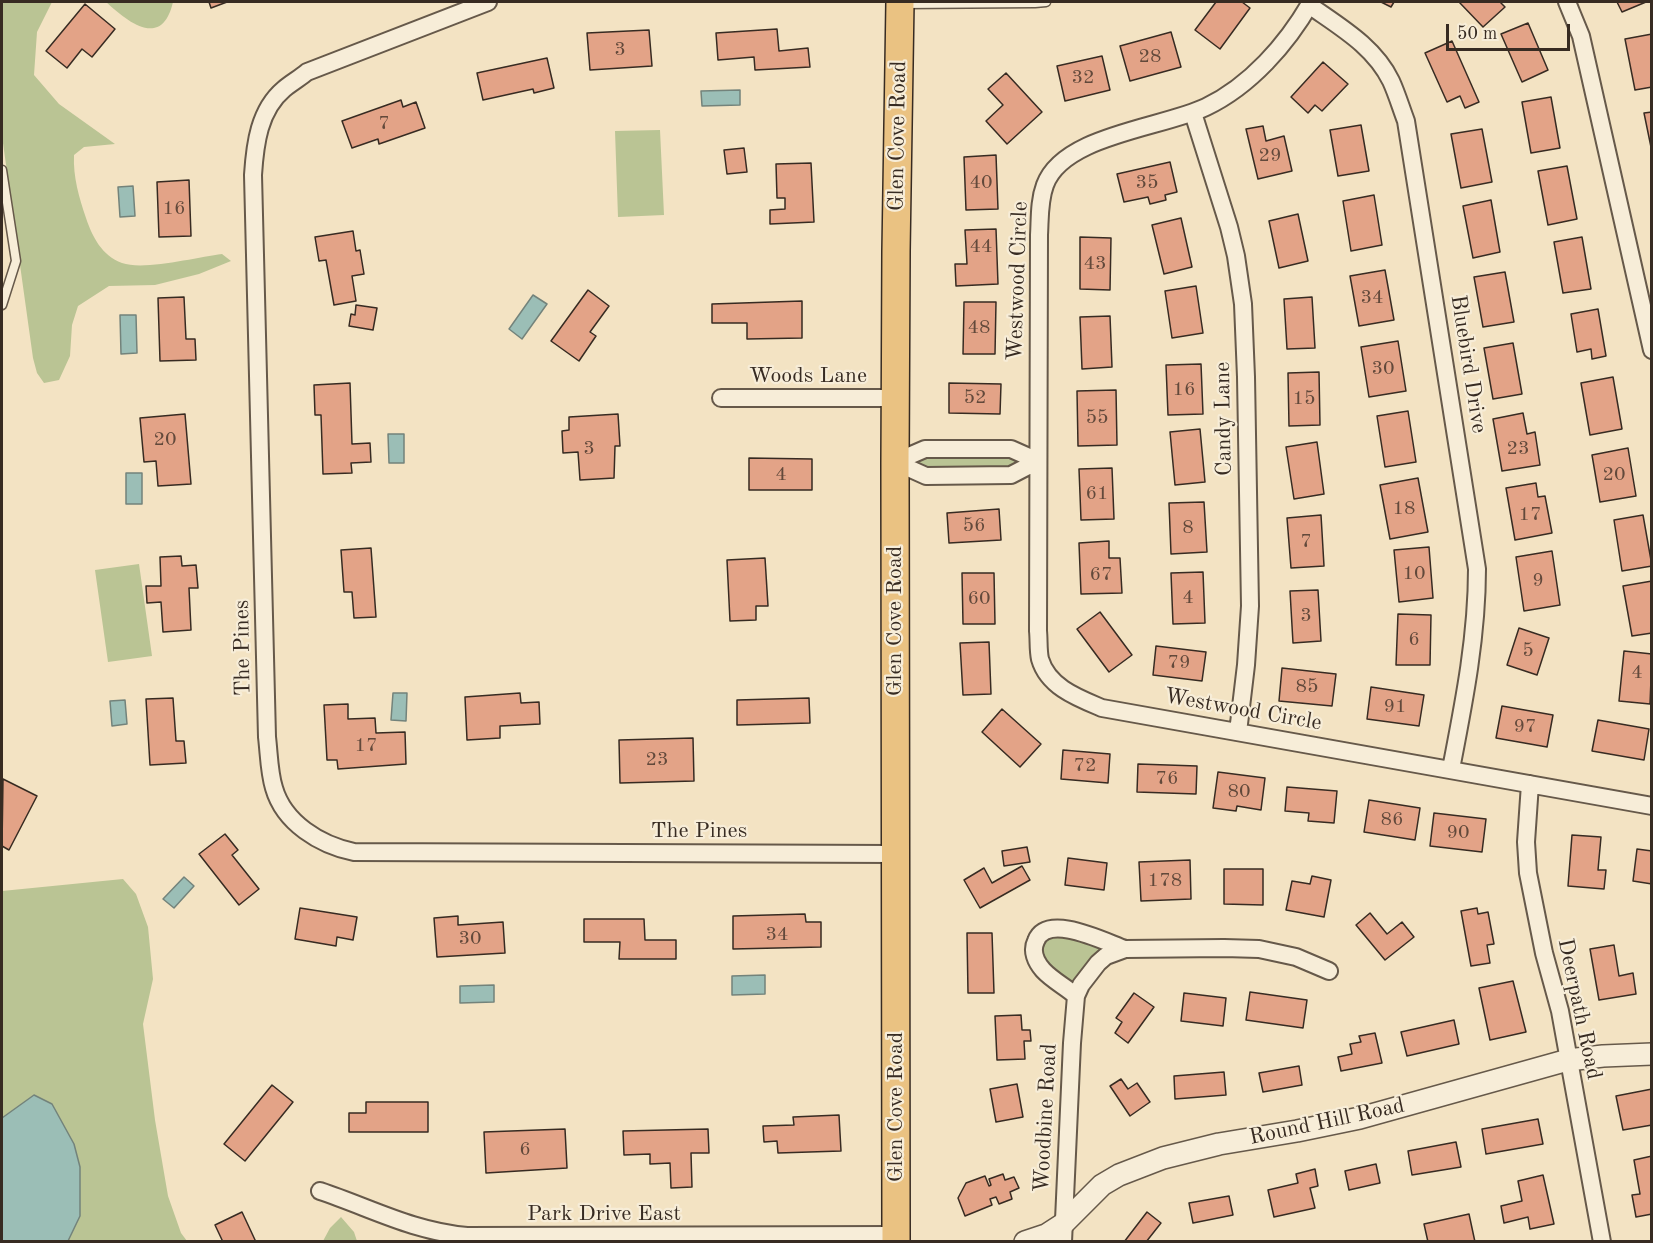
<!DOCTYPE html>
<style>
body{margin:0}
#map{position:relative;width:1653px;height:1243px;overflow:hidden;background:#f3e3c3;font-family:"Old Standard TT",serif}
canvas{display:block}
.frame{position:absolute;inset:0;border:3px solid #372b22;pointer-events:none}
.scale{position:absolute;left:1446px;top:24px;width:124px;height:27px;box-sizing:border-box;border:3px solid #372b22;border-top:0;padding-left:8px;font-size:18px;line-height:21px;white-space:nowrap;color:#372b22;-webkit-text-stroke:4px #f7edd8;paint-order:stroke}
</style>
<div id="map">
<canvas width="1653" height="1243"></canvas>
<div class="frame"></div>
<div class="scale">50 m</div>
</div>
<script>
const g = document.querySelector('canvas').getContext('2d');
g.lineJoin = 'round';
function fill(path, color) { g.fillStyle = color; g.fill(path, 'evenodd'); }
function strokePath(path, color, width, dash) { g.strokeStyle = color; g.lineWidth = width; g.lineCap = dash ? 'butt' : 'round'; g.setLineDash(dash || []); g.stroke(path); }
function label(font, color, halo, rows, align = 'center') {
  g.font = font + ' "Old Standard TT",serif'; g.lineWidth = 4.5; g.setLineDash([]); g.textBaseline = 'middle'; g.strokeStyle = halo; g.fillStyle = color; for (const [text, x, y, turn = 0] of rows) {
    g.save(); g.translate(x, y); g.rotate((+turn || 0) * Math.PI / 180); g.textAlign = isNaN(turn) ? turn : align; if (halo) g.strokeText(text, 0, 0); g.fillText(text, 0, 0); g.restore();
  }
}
fill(new Path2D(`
 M2 2H52L37 32 34 75 59 104 115 144 84 147 74 155C73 177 79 197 86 218 92 236 102 256 122 263 144 271 197 257 222 254L231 261 199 274 155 285 109 286 78 306 72 325 70 356 59 380 44 383 37 373 33 358 2 136Z
 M106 2H173C162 49 129 23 106 2Z
 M660 130 664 215 618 217 615 131Z
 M925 449H1011L1038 461 1011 475 926 476 895 462Z
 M139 564 152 656 108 662 95 570Z
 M123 879 136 894 148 927 153 979 143 1024 155 1120 168 1196 181 1233 187 1241 2 1242V891Z
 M1060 928 1114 953 1076 996 1044 971 1037 936Z
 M341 1217 354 1232 357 1241H323L330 1228Z`), '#bac494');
const water = new Path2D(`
 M740 90V105L702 106 701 91Z
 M133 186 135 216 120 217 118 187Z
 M533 295 547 304 522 339 509 329Z
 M120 315H136L137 353 121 354Z
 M388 434H404V463H389Z
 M126 473H142V504H126Z
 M393 693H407L406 721 391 720Z
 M125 700 127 724 112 726 110 701Z
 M184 877 194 886 174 908 163 899Z
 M765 975V994L732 995V976Z
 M494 985V1002L460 1003V986Z
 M34 1095 52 1104 74 1144 80 1167V1216L68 1241H2V1118Z`);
fill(water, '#9bbeb6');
strokePath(water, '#73837b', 1.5);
const building = new Path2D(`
 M209 2H227L211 8Z
 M1216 2H1242L1250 8 1220 49 1195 30Z
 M1381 2H1394L1391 7Z
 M1459 2H1500L1505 7 1483 27Z
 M1617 2H1646L1622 12Z
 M85 4 115 29 92 57 82 49 67 68 46 51Z
 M1528 23 1548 70 1522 82 1501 34Z
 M777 29 779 51 808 48 810 67 755 70 754 57 718 60 716 33Z
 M649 30 652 66 590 70 587 33Z
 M1171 32 1181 67 1130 81 1120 46Z
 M1652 34V87L1635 90 1625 39Z
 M1452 41 1479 102 1465 108 1460 96 1447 102 1425 53Z
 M1102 56 1110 90 1065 101 1057 66Z
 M547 58 554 88 534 93 533 89 483 100 477 73Z
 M1323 62 1348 84 1322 111 1315 105 1308 113 1291 97Z
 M1006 73 1042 112 1007 144 986 121 1003 105 988 89Z
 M1551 97 1560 148 1531 153 1522 102Z
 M401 100 403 107 416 102 425 128 379 144 378 139 352 148 342 121Z
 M1652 112V152L1644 113Z
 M1361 125 1369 171 1338 176 1330 130Z
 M1263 126 1266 141 1284 136 1292 171 1258 179 1246 129Z
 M1482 129 1492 182 1461 188 1451 134Z
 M744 148 747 172 727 174 724 150Z
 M996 155 998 209 966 210 964 157Z
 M1170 162 1177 192 1165 195 1166 200 1150 204 1148 197 1124 202 1117 174Z
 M811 163 814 222 770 224V210L785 209V198H777L776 164Z
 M1567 166 1577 219 1548 225 1538 171Z
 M189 180 191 236 159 237 157 182Z
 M1374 195 1382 245 1351 251 1343 201Z
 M1491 200 1500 252 1473 258 1463 206Z
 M1298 214 1308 261 1279 268 1269 221Z
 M1181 218 1192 267 1164 274 1152 225Z
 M996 229 998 284 956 286 955 264H967L965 230Z
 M353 231 356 251 360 250 364 274 352 276 356 301 334 305 326 260 319 261 315 237Z
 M1080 237 1111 238 1110 290 1080 289Z
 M1582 237 1591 289 1563 293 1554 242Z
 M1385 270 1394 320 1359 326 1350 276Z
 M1505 272 1514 322 1483 327 1474 277Z
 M1196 286 1203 333 1172 338 1165 291Z
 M588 290 609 306 590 332 596 336 579 361 551 341Z
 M184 297 186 339H195L196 360 160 361 158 298Z
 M1312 297 1315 348 1287 349 1284 299Z
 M802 301V338L747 339V323H712V304Z
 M964 302H996L995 354H963Z
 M356 305 377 308 373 330 349 326 351 314 355 315Z
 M1598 309 1606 356 1592 359 1591 349 1577 352 1571 314Z
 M1110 316 1112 367 1082 369 1080 317Z
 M1398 341 1406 391 1369 397 1361 347Z
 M1513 343 1522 394 1493 399 1484 348Z
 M1201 364 1203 414 1168 415 1166 365Z
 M1319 372 1320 425 1289 426 1288 373Z
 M1613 377 1622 429 1590 435 1581 383Z
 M350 383 352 444 370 443 371 462 351 463 352 473 323 474 321 415H315L314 385Z
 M949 383 1001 384 1000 414 949 413Z
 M1116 390 1117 445 1078 446 1077 391Z
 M1408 411 1416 462 1385 467 1377 416Z
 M1523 413 1527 434 1535 432 1540 465 1502 471 1493 419Z
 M185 414 191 484 158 486 156 461 144 462 140 418Z
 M618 414 620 446H615L614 478 580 480 578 452 563 453 562 431 569 430V417Z
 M1200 429 1205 482 1175 485 1170 432Z
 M1317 442 1324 494 1294 499 1286 447Z
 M1628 448 1636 496 1600 502 1592 455Z
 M749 458 812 459V490H749Z
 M1112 468 1114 519 1081 520 1079 469Z
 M1418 478 1428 532 1390 539 1380 485Z
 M1536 483 1538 497 1545 496 1552 533 1515 540 1506 488Z
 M1204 502 1207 552 1171 554 1169 503Z
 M999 509 1001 540 949 543 947 513Z
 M1321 515 1324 566 1291 568 1287 518Z
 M1643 515 1652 566 1622 571 1614 520Z
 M1109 541V558H1120L1122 593 1081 594 1079 543Z
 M1429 547 1433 598 1399 602 1394 550Z
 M371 548 376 617 354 618 352 592H344L341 550Z
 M1552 551 1560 605 1524 611 1516 557Z
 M181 556 182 566 196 565 198 588H189L191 630 163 632 161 602 147 603 146 586H161L160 557Z
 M765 558 768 606H756V620L730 621 727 560Z
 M1203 572 1205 623 1173 624 1171 573Z
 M962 573H994L995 624H963Z
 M1652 581V633L1632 636 1623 586Z
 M1318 590 1321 641 1293 643 1290 591Z
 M1100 612 1132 655 1109 672 1077 629Z
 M1398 614 1431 615 1430 665H1396Z
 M1519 628 1549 638 1537 675 1507 665Z
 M989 642 991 694 963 695 960 643Z
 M1156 646 1206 652 1202 681 1153 675Z
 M1624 651 1652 654 1650 704 1619 701Z
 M1282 668 1336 674 1332 706 1279 701Z
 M1371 687 1424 695 1419 726 1367 719Z
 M520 693 521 703 539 702 540 724 500 726V738L467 740 465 697Z
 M173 698 176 741H184L186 763 150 765 146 699Z
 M809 698 810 723 737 725V700Z
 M348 704V719L375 718 376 733 405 732 406 764 338 769 337 760H327L324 705Z
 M1502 706 1553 715 1547 747 1496 738Z
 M1002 709 1041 744 1020 767 982 732Z
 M1598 720 1649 729 1644 760 1592 751Z
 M693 738 694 781 620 783 619 740Z
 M1063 750 1110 754 1108 783 1061 779Z
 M1138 764 1197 766 1196 794 1137 792Z
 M1218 772 1265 778 1261 810 1237 806 1236 811 1213 808Z
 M3 779 37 796 9 850 2 846Z
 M1287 787 1337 791 1334 823 1308 821 1309 813 1285 811Z
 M1369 800 1420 808 1415 840 1364 832Z
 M1434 813 1486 819 1482 852 1430 846Z
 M225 834 238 850 232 855 259 889 239 905 199 854Z
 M1572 835 1601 837 1598 870H1606L1604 889 1568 886Z
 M1027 847 1030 862 1004 866 1002 851Z
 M1637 849 1652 851V884L1633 881Z
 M1068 858 1107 863 1104 890 1065 885Z
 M1190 860 1191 899 1141 901 1139 862Z
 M1022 866 1030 880 980 908 964 880 984 868 992 883Z
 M1224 869H1263V905L1224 904Z
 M1312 876 1331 880 1324 917 1286 910 1292 881 1310 884Z
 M300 908 357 917 353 940 337 937 336 946 295 939Z
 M1477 908 1478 914 1488 912 1494 944 1487 945 1490 963 1471 966 1461 911Z
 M1370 913 1387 934 1402 922 1414 937 1385 960 1356 925Z
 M805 914 806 922H821V947L733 949V916Z
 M458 916V925L503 922 505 953 437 957 434 918Z
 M584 919H644L645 940H676V959H619L620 942H584Z
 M967 933H992L994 993H968Z
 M1614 945 1619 976 1633 973 1636 994 1599 1000 1590 949Z
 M1513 981 1526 1032 1490 1040 1479 988Z
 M1250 992 1307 1000 1303 1028 1246 1020Z
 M1134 993 1154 1007 1128 1043 1115 1033 1122 1022 1116 1018Z
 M1184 993 1226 998 1223 1026 1181 1021Z
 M1021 1015 1022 1030H1030L1031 1041H1024L1025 1059 997 1060 995 1016Z
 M1454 1020 1459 1044 1407 1056 1401 1032Z
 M1375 1033 1382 1063 1341 1071 1338 1057 1352 1054 1350 1044 1361 1042 1359 1036Z
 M1299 1066 1302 1085 1263 1092 1259 1073Z
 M1224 1072 1226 1095 1175 1099 1174 1076Z
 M1121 1079 1128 1089 1137 1083 1150 1102 1130 1116 1110 1086Z
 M1017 1084 1023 1117 996 1122 990 1089Z
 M272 1085 293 1102 245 1161 224 1144Z
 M1652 1089V1125L1623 1130 1616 1096Z
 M366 1102H428V1132H349V1113H366Z
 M839 1115 841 1151 778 1153 777 1141 764 1142 763 1126 794 1125 793 1117Z
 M1538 1119 1543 1144 1486 1154 1482 1129Z
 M565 1129 567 1168 486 1173 484 1132Z
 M708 1129 709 1153H691L692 1187 671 1188 670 1163 650 1164V1154L624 1155 623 1131Z
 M1456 1142 1461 1167 1412 1175 1408 1151Z
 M1652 1156V1214L1636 1217 1632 1195 1640 1194 1634 1160Z
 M1376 1164 1380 1183 1349 1190 1345 1171Z
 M1315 1169 1318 1186 1310 1188 1315 1208 1274 1217 1268 1190 1298 1183 1296 1174Z
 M1003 1174 1005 1180 1014 1177 1019 1188 1010 1192 1012 1199 999 1204 996 1197 990 1199 992 1205 965 1216 958 1198 966 1183 985 1176 989 1186 991 1185 989 1179Z
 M1543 1175 1554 1224 1530 1229 1528 1217 1504 1223 1501 1206 1522 1201 1518 1181Z
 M1229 1196 1233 1215 1193 1223 1189 1203Z
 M242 1212 256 1242H223L215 1225Z
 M1147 1212 1161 1223 1146 1242H1124Z
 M1469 1214 1475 1242H1428L1424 1224Z`);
fill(building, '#e3a387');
strokePath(building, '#372b22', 1.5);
const service = new Path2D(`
 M902 4 1035 3 1046 2
 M2 170 16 261 2 305`);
const minor = new Path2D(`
 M488 2 307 72C300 78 291 83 284 89 259 110 255 144 253 175L267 737C269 753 269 772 274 788 284 823 320 845 354 852L895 854
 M1311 2C1287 44 1250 86 1206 107 1162 128 1063 135 1045 185 1039 201 1040 218 1039 235L1038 631C1039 640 1038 650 1040 659 1048 687 1078 698 1102 708L1652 806
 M1567 2 1581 36 1652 350
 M1309 5C1340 27 1374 46 1391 81 1397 94 1401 108 1406 121L1477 569C1477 637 1464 702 1451 769
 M1193 113 1229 227 1236 256 1243 304 1246 377 1250 606 1246 665 1238 732
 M721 398H896
 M925 449H1011L1038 461 1011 475 926 476 895 462Z
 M1530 784 1526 842 1528 873 1544 953 1560 1011 1602 1242
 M1076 996C1066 987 1052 980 1043 970 1036 962 1031 951 1036 941 1047 912 1105 942 1125 949
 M320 1191C371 1208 412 1231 467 1236L896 1235
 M1063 1242 1072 1043 1076 996 1081 985 1098 963 1106 956 1125 949 1224 948 1259 949 1296 957 1329 971`);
const tertiary = new Path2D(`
 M1025 1242 1046 1235 1063 1224 1102 1185 1119 1175 1163 1158 1219 1144 1297 1131 1360 1118 1568 1060 1603 1056 1652 1054`);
const primary = new Path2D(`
 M896 1242 895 462 896 251 900 2`);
strokePath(service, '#66594a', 11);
strokePath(minor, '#66594a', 20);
strokePath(tertiary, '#66594a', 24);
strokePath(primary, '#372b22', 30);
strokePath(service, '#f7edd8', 8);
strokePath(minor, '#f7edd8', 16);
strokePath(tertiary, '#f7edd8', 21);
strokePath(primary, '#eac282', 27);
label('20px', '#62493b', null, [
 ["3",620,50],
 ["28",1150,57],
 ["32",1083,78],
 ["7",384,124],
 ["29",1270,156],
 ["40",981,183],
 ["35",1147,183],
 ["16",174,209],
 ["44",981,247],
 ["43",1095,264],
 ["34",1372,298],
 ["48",979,328],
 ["30",1383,369],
 ["16",1184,390],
 ["52",975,398],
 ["15",1304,399],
 ["55",1097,418],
 ["20",165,440],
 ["3",589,449],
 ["23",1518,449],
 ["4",781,475],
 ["20",1614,475],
 ["61",1097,494],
 ["18",1404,509],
 ["17",1530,515],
 ["56",974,526],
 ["8",1188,528],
 ["7",1306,542],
 ["10",1414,574],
 ["67",1101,575],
 ["9",1538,581],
 ["4",1188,598],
 ["60",979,599],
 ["3",1306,616],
 ["6",1414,640],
 ["5",1528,651],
 ["79",1179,663],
 ["4",1637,673],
 ["85",1307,687],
 ["91",1395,707],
 ["97",1525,727],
 ["17",366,746],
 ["23",657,760],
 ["72",1085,766],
 ["76",1167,779],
 ["80",1239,792],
 ["86",1392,820],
 ["90",1458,833],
 ["178",1165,881],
 ["34",777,935],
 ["30",470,939],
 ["6",525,1150]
]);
label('22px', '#372b22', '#f7edd8', [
 ["Glen Cove Road",898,136,-89],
 ["Westwood Circle",1018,281,-88],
 ["Bluebird Drive",1468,364,81],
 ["Woods Lane",808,376],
 ["Candy Lane",1224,419,-91],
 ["Glen Cove Road",895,621,-90],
 ["The Pines",243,648,-91],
 ["Westwood Circle",1243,710,10],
 ["The Pines",699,831],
 ["Deerpath Road",1579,1009,78],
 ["Glen Cove Road",896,1107,-90],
 ["Woodbine Road",1046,1118,-87],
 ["Round Hill Road",1327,1122,-12],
 ["Park Drive East",604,1214]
]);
</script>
